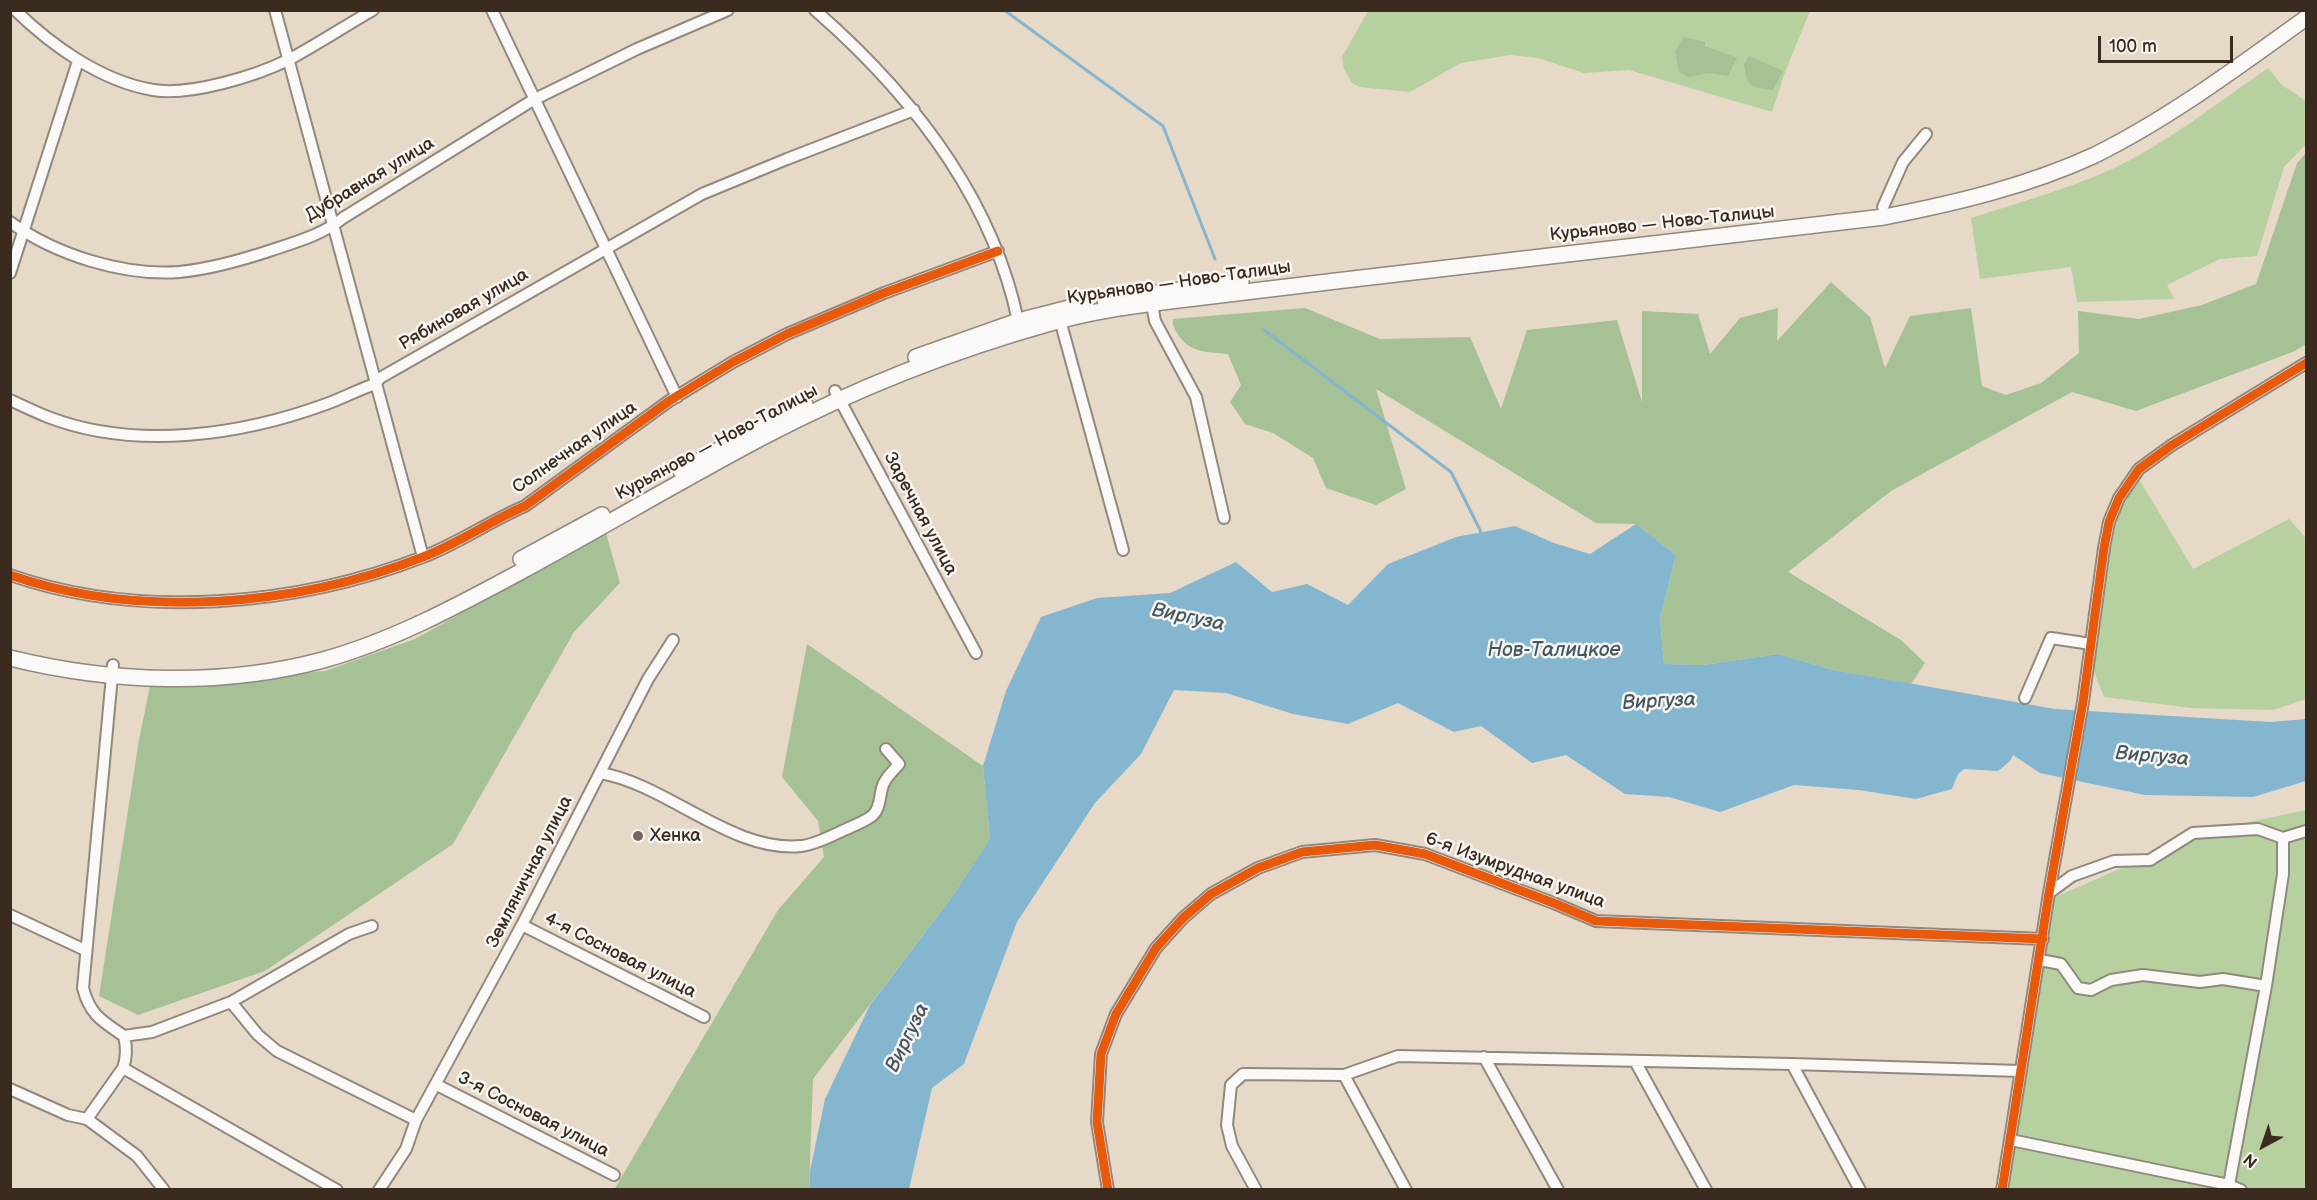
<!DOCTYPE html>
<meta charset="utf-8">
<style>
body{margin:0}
#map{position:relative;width:2317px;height:1200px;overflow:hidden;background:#e6d9c8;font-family:"Balsamiq Sans",sans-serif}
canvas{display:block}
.frame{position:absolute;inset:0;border:12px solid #3b2a1e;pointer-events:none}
.north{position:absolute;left:2233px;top:1116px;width:60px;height:60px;-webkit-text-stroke:4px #f6f6f2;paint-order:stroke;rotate:220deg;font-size:16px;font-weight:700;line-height:24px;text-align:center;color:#3b2a1e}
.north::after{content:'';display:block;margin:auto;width:21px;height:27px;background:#3b2a1e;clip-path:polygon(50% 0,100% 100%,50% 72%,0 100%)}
.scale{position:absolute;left:2098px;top:36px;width:135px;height:27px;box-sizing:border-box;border:3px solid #3b2a1e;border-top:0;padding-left:8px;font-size:18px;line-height:21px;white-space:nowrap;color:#3b2a1e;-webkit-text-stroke:4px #f6f6f2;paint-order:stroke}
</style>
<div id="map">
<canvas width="2317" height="1200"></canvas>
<div class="frame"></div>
<div class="north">N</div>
<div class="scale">100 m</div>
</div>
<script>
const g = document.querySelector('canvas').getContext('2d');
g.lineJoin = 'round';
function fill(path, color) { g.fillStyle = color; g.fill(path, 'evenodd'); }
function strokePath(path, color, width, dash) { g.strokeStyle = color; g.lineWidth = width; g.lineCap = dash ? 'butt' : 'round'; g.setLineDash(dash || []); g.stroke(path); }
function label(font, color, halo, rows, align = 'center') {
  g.font = font + ' "Balsamiq Sans",sans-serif'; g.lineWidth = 5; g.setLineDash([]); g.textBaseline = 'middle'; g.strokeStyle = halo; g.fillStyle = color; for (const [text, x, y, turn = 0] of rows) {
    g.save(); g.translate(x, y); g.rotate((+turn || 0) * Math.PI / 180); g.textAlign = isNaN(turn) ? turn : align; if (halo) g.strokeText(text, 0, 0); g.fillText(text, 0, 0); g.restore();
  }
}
fill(new Path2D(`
 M1368 11H1810L1785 72 1772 112 1629 70 1584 73 1538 58 1510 55 1461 63 1410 92 1360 87 1352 83 1344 69 1342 57Z
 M2268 68 2282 85 2306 101V144L2284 167 2257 256 2220 259 2167 285 2174 299 2077 302 2071 267 1980 279 1971 218C2017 203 2065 190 2110 170 2166 144 2216 104 2268 68Z
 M2139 479 2193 569 2289 519 2306 538V699L2273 710 2191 708 2104 697 2091 664 2117 514Z
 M2306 810V1189L2007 1190 2051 899 2206 831Z`), '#b6d09f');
fill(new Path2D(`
 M1684 37 1705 42V46L1737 58 1728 76 1709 73 1688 77 1679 72 1675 51Z
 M1749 56 1783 71 1773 90C1750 87 1747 87 1744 64Z
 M2306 153V344L2295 351 2136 411 2072 392 1891 491 1788 572 1901 640 1925 663 1911 684 1834 670 1778 654 1703 665 1664 664 1660 618 1676 555 1636 524 1596 523 1376 389 1406 489 1376 505 1326 488 1313 458 1273 433 1245 424 1230 402 1241 385 1228 354C1209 352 1190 353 1179 336 1175 330 1172 326 1173 319L1305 308 1380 339 1470 337 1501 409 1527 330 1617 320 1642 402V311L1698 314 1710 354 1740 318 1778 308 1777 341 1831 282 1870 317 1885 368 1910 316 1971 308 1982 386 2006 395 2041 383 2079 353 2078 311 2139 319 2202 305 2256 284 2297 163Z
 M606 533 620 583 574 632 453 844 265 971 138 1015 99 996 139 740 150 686 325 671 415 639Z
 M807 644 983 766 990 839 952 897 813 1079 809 1189 614 1190 778 910 824 857 818 821 782 777Z`), '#a6c195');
fill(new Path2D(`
 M1636 524 1676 555 1660 618 1664 664 1703 665 1778 654 1834 670 2055 709 2270 722 2306 719V781L2253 797 2145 795 2040 773 2013 755 2010 761 1998 771 1964 769 1958 774 1952 789 1916 799 1859 790 1794 785 1720 812 1669 797 1625 794 1566 755 1532 763 1481 726 1454 732 1398 703 1348 724 1293 714 1226 693 1174 690 1141 754 1095 803 1017 922 964 1064 932 1088 909 1189 809 1190 810 1171 825 1099 870 1005 952 897 990 839 983 766 1006 691 1041 617 1097 598 1170 593 1236 562 1272 592 1307 584 1348 605 1388 564 1456 537 1515 526 1554 543 1590 554Z`), '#85b6d0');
strokePath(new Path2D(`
 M1004 10 1163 126 1215 259
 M1264 330 1451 472 1481 532 1480 534`), '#85b6d0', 3);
const minor = new Path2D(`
 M15 10C52 46 101 81 153 90 191 96 256 76 290 59 318 44 345 26 373 10
 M275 10 423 557
 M492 10 677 397
 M815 10C910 93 992 196 1018 321
 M1883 207 1903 162 1926 134
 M10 222C56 255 123 276 179 272 211 269 242 260 272 250 296 242 324 234 343 218L533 100 637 49 728 10
 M10 273 78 61
 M1152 304 1155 321 1196 397 1224 518
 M1060 320 1123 550
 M835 391 976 653
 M10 400C23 406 35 412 48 417 136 451 243 435 329 403 345 397 360 389 375 384L380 378 702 194 787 159 914 110
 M10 575C139 620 297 606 423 557 459 543 490 521 525 506L669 401 733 362 787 334 884 293 998 251
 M113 665 83 988C90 1015 102 1021 124 1036
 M2025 698 2051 638 2091 644
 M600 773C667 784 732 853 801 846 814 845 829 837 840 832 850 827 865 822 873 815 881 807 879 796 883 785 886 777 894 770 899 764L886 749
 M2049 893 2072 876 2114 861 2150 860 2193 833 2258 829 2283 838 2306 831
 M10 915 85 950
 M522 925 704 1017
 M2040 960 2061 964 2078 988 2091 990 2111 980 2143 975 2200 982 2223 979 2266 986
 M231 1002 258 1035 277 1051 416 1120
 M124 1036 152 1032 231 1002 349 934 372 926
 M1484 1057 1558 1190
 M1635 1061 1706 1190
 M1792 1064 1860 1190
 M123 1068 337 1190
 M1344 1075 1406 1190
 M437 1085 614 1175
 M10 1089 68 1115 87 1119 123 1068C127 1057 127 1048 124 1036
 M87 1119 137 1156 164 1190
 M2011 1140 2229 1185 2241 1190
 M379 1190 406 1149 416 1120 522 925 648 679 673 640
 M1108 1190 1097 1122 1101 1054 1116 1014 1156 948 1183 918 1211 894 1258 868 1302 852 1375 845 1425 854 1556 904 1596 921 2043 939
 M1256 1190 1232 1146 1227 1125 1231 1085 1243 1074 1344 1075 1398 1056 1792 1064 2020 1071
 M2002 1190 2049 893 2083 702 2104 548 2109 522 2119 498 2139 469 2172 445 2306 363
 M2228 1190 2266 986 2283 874V838`);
const secondary = new Path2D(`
 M1105 300 1241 282
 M916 357 1018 321 1081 305
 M681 471 762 426 805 405
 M521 559 602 515
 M10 658C111 683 222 687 323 660 392 641 457 606 520 572 601 528 680 481 761 438 854 389 953 350 1054 322 1092 311 1131 306 1170 301 1226 294 1281 288 1336 281 1519 260 1702 239 1884 217 1956 203 2028 186 2095 155 2170 118 2239 66 2306 18`);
strokePath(minor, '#91887e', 14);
strokePath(secondary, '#91887e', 18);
strokePath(minor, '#fbf9f7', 10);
strokePath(secondary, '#fbf9f7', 15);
strokePath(new Path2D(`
 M10 575C139 620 297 606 423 557 459 543 490 521 525 506L669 401 733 362 787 334 884 293 998 251
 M1108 1190 1097 1122 1101 1054 1116 1014 1156 948 1183 918 1211 894 1258 868 1302 852 1375 845 1425 854 1556 904 1596 921 2043 939
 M2002 1190 2049 893 2083 702 2104 548 2109 522 2119 498 2139 469 2172 445 2306 363`), '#e8590c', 9);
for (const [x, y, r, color] of [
 [638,836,6,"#77675a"]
]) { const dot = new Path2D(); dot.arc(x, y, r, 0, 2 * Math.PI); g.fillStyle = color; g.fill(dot); strokePath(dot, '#f6f6f2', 2); }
label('18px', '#3b2a1e', '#f6f6f2', [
 ["Дубравная улица",370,180,-31],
 ["Курьяново — Ново-Талицы",1662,224,-6],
 ["Курьяново — Ново-Талицы",1179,283,-8],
 ["Рябиновая улица",464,310,-30],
 ["Курьяново — Ново-Талицы",717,443,-28],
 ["Солнечная улица",575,448,-35],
 ["Заречная улица",920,514,62],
 ["6-я Изумрудная улица",1515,871,20],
 ["Земляничная улица",530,872,-63],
 ["4-я Сосновая улица",620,956,27],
 ["3-я Сосновая улица",533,1115,27]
]);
label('18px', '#3b2a1e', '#f6f6f2', [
 ["Хенка",650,836]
], 'left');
label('italic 20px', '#47565e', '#f6f6f2', [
 ["Виргуза",1188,618,12],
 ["Нов-Талицкое",1554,651],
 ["Виргуза",1659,702,-3],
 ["Виргуза",2152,757,5],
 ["Виргуза",908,1038,-64]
]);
</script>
